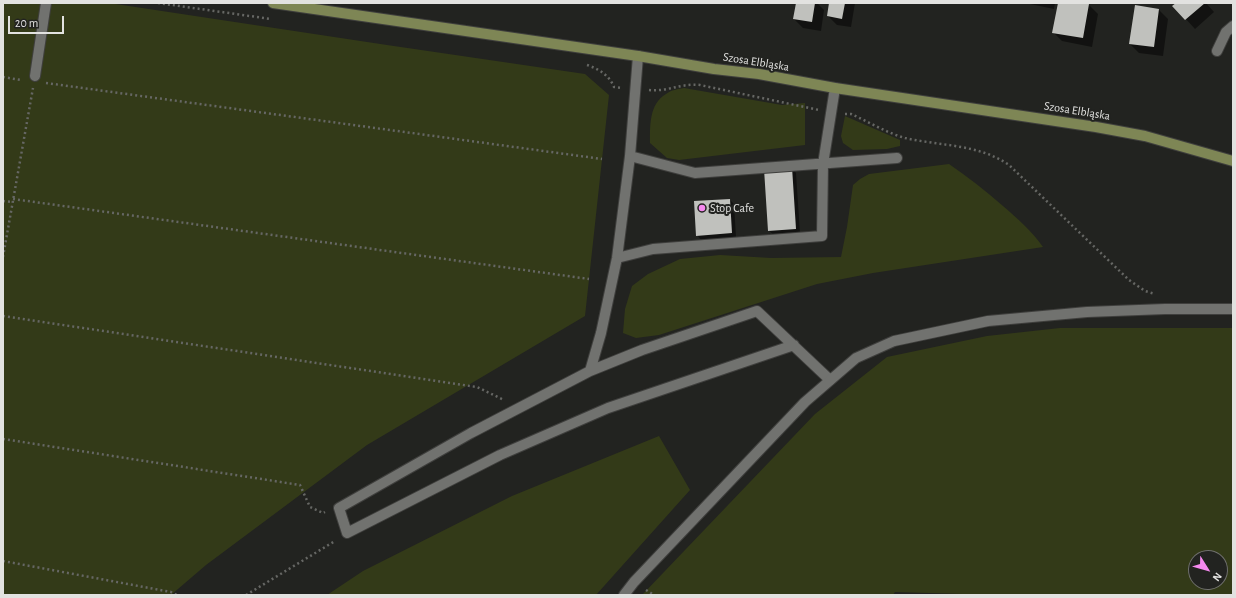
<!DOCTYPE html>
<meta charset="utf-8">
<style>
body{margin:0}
#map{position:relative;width:1236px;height:598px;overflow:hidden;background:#222320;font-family:"Alegreya Sans",sans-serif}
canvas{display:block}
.frame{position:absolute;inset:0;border:4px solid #e2e2e0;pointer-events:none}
.north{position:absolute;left:1188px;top:550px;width:40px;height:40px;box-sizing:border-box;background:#222320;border:1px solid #6f6f6d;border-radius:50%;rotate:127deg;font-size:11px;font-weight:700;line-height:16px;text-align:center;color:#e2e2e0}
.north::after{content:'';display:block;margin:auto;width:14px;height:18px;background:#f589ef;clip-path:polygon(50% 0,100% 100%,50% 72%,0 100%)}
.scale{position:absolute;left:8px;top:16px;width:56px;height:18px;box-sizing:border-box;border:2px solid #e2e2e0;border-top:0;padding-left:5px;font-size:12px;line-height:14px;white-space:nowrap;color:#e2e2e0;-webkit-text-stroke:3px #222320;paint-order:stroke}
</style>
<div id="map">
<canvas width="1236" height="598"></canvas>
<div class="frame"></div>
<div class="north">N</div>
<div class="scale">20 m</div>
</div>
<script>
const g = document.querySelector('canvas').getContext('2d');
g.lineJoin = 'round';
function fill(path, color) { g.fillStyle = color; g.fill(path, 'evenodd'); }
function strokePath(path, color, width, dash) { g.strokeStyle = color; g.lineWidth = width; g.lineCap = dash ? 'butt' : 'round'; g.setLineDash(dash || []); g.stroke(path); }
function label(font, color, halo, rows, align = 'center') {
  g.font = font + ' "Alegreya Sans",sans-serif'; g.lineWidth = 4; g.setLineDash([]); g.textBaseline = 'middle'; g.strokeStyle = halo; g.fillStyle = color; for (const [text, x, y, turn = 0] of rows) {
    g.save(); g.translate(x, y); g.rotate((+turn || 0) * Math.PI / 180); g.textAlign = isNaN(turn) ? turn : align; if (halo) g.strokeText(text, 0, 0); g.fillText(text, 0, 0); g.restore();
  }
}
fill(new Path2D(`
 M3 3H109L387 45 585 74 609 95 585 316 367 445 206 565 171 595H3Z
 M684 88 782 105 805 103V145L679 160 667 158 650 143C650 126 649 104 666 94 671 90 678 89 684 88Z
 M845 116 900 140V146L887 149 853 150 843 143 841 136Z
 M949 164C968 177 986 191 1003 206 1018 219 1032 231 1043 247L873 273 817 284 659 335 636 338 623 333 625 309 632 286 648 274 680 259 720 255 771 258 841 257 847 227 853 185 860 179 869 174Z
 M1060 328H1233V595H995L895 592 893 595H642L815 414 887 357 987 336ZM1196 558H1220V582H1196Z
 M659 436 690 490 596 595H327L363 571 512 496Z`), '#333a18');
fill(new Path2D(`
 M797 3H817L824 10 821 31 803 28 794 19Z
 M830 3H855L851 27 837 25 828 16Z
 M1025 3H1055L1054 9Z
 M1059 3H1080L1089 5 1098 14 1092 47 1062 41 1053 32Z
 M1177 3H1206L1214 12 1195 29 1174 6Z
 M1136 6 1159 10 1168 19 1163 56 1139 53 1130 44Z
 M792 168 796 173 800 233 774 235 769 231Z
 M730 200 734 204 736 237 701 240 697 235Z`), '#0007');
fill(new Path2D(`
 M796 3H815L812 22 793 19Z
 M829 3H845L842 19 827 16Z
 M1058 3 1089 4 1083 38 1052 33Z
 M1176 3H1205L1185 20 1172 6Z
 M1135 5 1159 9 1154 47 1129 44Z
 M792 167 796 229 768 231 764 169Z
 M730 199 732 233 696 236 694 201Z`), '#c0c1bd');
const service = new Path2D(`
 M35 76 46 3
 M630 156 695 173 897 158
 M617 258 653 249 822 236 823 164 835 88
 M794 345 608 408 500 455 347 533 339 508 471 433 590 371 642 350 757 311 830 380
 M590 371 601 333 617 258 630 156 638 56`);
const minor = new Path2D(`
 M1217 51 1226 32 1233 26
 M624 595 634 582 805 402 856 358 894 341 988 321 1087 312 1165 309H1233`);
const secondary = new Path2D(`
 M273 3 638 56 714 69 759 74 835 88 1096 127 1145 136 1233 161`);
strokePath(service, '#3f3f3d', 12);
strokePath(minor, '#3f3f3d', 12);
strokePath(secondary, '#3f3f3d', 12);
strokePath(new Path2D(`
 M158 3 271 19
 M587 65C599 69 609 75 614 87L623 88
 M3 77 21 80
 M46 83 602 159
 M649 90C667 92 681 83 700 85L819 110
 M845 114H851C869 122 887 133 905 138 940 146 979 144 1009 165L1129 280 1145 291 1155 294
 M13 199 589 279
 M3 201 13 202
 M3 257 33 88
 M3 316 477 387 504 400
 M3 439 300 485 310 507 323 513 325 512
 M3 561 171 592 177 595
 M646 590 654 595
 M246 595 335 541`), '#666764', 2.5, [2, 3]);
strokePath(service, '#71726f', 10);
strokePath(minor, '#71726f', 10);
strokePath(secondary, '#7e8655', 10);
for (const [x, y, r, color] of [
 [702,208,4,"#f589ef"]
]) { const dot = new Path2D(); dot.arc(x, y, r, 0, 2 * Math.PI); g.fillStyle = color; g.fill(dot); strokePath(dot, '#222320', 1.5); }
label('12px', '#e2e2e0', '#222320', [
 ["Szosa Elbląska",756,62,9],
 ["Szosa Elbląska",1077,111,9]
]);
label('12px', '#e2e2e0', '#222320', [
 ["Stop Cafe",710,208]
], 'left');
</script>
